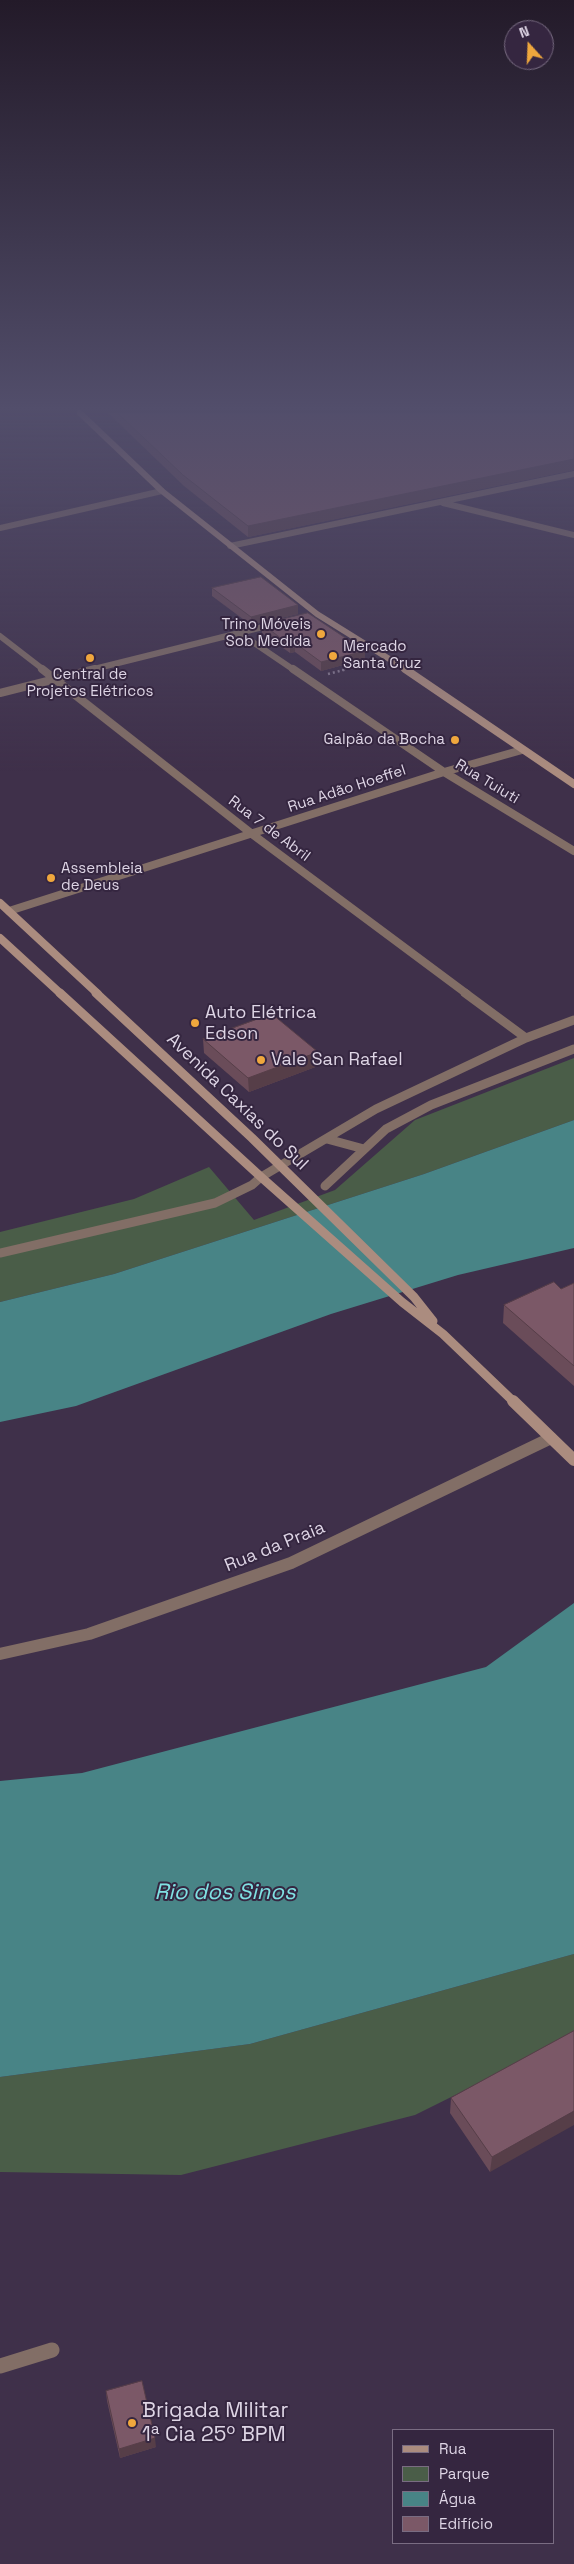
<!DOCTYPE html>
<meta charset="utf-8">
<style>
body{margin:0}
#map{position:relative;width:574px;height:2564px;overflow:hidden;background:#3f304a;font-family:"Space Grotesk",sans-serif}
canvas{display:block}
.legend{position:absolute;left:392px;top:2429px;width:162px;height:115px;box-sizing:border-box;background:#352640;border:1px solid #796c82;margin:0;padding:6px 9px;list-style:none;font-size:15px;color:#ded5e5}
.legend li{display:flex;align-items:center;gap:10px;height:25px}
.legend b{width:25px;border:1px solid #796c82}
.north{position:absolute;left:504px;top:20px;width:50px;height:50px;box-sizing:border-box;background:#352640;border:1px solid #796c82;border-radius:50%;rotate:340deg;font-size:14px;font-weight:700;line-height:20px;text-align:center;color:#ded5e5}
.north::after{content:'';display:block;margin:auto;width:18px;height:22px;background:#efa73d;clip-path:polygon(50% 0,100% 100%,50% 72%,0 100%)}
</style>
<div id="map">
<canvas width="574" height="2564"></canvas>
<ul class="legend">
<li><b style="height:6px;background:#ab8c7f"></b>Rua</li>
<li><b style="height:14px;background:#4a5d48"></b>Parque</li>
<li><b style="height:14px;background:#488486"></b>Água</li>
<li><b style="height:14px;background:#7b5867"></b>Edifício</li>
</ul>
<div class="north">N</div>
</div>
<script>
const g = document.querySelector('canvas').getContext('2d');
g.lineJoin = 'round';
function fill(path, color) { g.fillStyle = color; g.fill(path, 'evenodd'); }
function strokePath(path, color, width, dash) { g.strokeStyle = color; g.lineWidth = width; g.lineCap = dash ? 'butt' : 'round'; g.setLineDash(dash || []); g.stroke(path); }
function label(font, color, halo, rows, align = 'center') {
  g.font = font + ' "Space Grotesk",sans-serif'; g.lineWidth = 4; g.setLineDash([]); g.textBaseline = 'middle'; g.strokeStyle = halo; g.fillStyle = color; for (const [text, x, y, turn = 0] of rows) {
    g.save(); g.translate(x, y); g.rotate((+turn || 0) * Math.PI / 180); g.textAlign = isNaN(turn) ? turn : align; if (halo) g.strokeText(text, 0, 0); g.fillText(text, 0, 0); g.restore();
  }
}
fill(new Path2D(`
 M574 1058V1120L424 1174 114 1274 0 1302V1232L134 1199 209 1167 254 1220 335 1190 415 1120Z
 M574 1954V2036L415 2115 181 2175 0 2172V2077L250 2044Z`), '#4a5d48');
fill(new Path2D(`
 M574 1120V1248L458 1275 331 1314 76 1406 0 1422V1302L114 1274 424 1174Z
 M574 1603V1954L250 2044 0 2077V1781L82 1773 486 1667Z`), '#488486');
strokePath(new Path2D(`
 M342 670 366 664`), '#897c92', 2, [1, 2.5]);
strokePath(new Path2D(`
 M328 674 347 669`), '#897c92', 2.5, [2, 3]);
strokePath(new Path2D(`
 M327 1139 364 1149
 M325 1186 386 1129 431 1105 574 1049
 M0 1253 215 1203 252 1185 261 1177`), '#826e66', 9);
strokePath(new Path2D(`
 M0 2366 52 2350`), '#826e66', 15);
strokePath(new Path2D(`
 M443 503 574 535
 M0 528 162 491
 M230 546 574 474
 M238 632 294 670
 M0 636 44 670
 M90 670 275 624`), '#826e66', 6);
strokePath(new Path2D(`
 M42 669 252 834 467 994
 M293 669 444 772 574 851
 M0 693 95 669
 M9 911 444 772 522 750`), '#826e66', 8);
strokePath(new Path2D(`
 M465 993 526 1038
 M261 1177 376 1109 526 1038 574 1020`), '#826e66', 9);
strokePath(new Path2D(`
 M0 1654 89 1634 291 1563 551 1438`), '#826e66', 12);
strokePath(new Path2D(`
 M80 413 162 491 317 614 407 670`), '#ab8c7f', 6);
strokePath(new Path2D(`
 M405 669 574 784
 M0 903 98 994
 M0 938 61 994`), '#ab8c7f', 8);
strokePath(new Path2D(`
 M60 993 261 1177 402 1302 443 1334 514 1402
 M96 993 252 1138 414 1297 433 1321`), '#ab8c7f', 9);
strokePath(new Path2D(`
 M513 1401 574 1460`), '#ab8c7f', 12);
fill(new Path2D(`
 M108 413H574V470L248 537 184 486Z
 M212 588 298 605V614L251 625 212 596Z
 M262 624 365 659 321 671 295 652 290 653 262 633Z
 M203 1039 318 1066 249 1092 204 1053Z
 M574 1283V1386L503 1323 504 1305 561 1289Z
 M574 2031 490 2172 450 2113 451 2098Z
 M106 2391 156 2447 120 2458 107 2401Z`), '#6a4c59');
fill(new Path2D(`
 M574 459V470L248 537V526Z
 M298 605V614L251 625V617Z
 M295 643V652L290 653V645Z
 M365 651V659L321 671V662Z
 M318 1052V1066L249 1092 248 1078Z
 M574 2111V2125L490 2172 492 2157Z
 M155 2438 156 2447 120 2458 119 2449Z`), '#563e48');
const building = new Path2D(`
 M118 413H574V459L248 526 183 475Z
 M261 577 298 605 251 617 212 588Z
 M308 613 365 651 321 662 295 643 290 645 262 624Z
 M272 1014 318 1052 248 1078 203 1039Z
 M554 1282 561 1289 574 1283V1366L504 1305Z
 M574 2031V2111L492 2157 451 2098Z
 M142 2381 155 2438 119 2449 106 2391Z`);
fill(building, '#7b5867');
strokePath(building, '#563e48', 1);
const sky = g.createLinearGradient(0, 0, 0, 772);
sky.addColorStop(0, '#231a29');
sky.addColorStop(0.53, '#524e6b');
sky.addColorStop(1, '#524e6b00');
g.fillStyle = sky;
g.fillRect(0, 0, 574, 772);
for (const [x, y, r, color] of [
 [321,634,5,"#efa73d"],
 [333,656,5,"#efa73d"],
 [90,658,5,"#efa73d"],
 [455,740,5,"#efa73d"],
 [51,878,5,"#efa73d"],
 [195,1023,5,"#efa73d"],
 [261,1060,5,"#efa73d"],
 [132,2423,5,"#efa73d"]
]) { const dot = new Path2D(); dot.arc(x, y, r, 0, 2 * Math.PI); g.fillStyle = color; g.fill(dot); strokePath(dot, '#352640', 2); }
label('15px', '#ded5e5', '#352640', [
 ["Trino Móveis",311,625],
 ["Sob Medida",311,642],
 ["Mercado",343,647,"left"],
 ["Santa Cruz",343,664,"left"],
 ["Central de",90,675,"center"],
 ["Projetos Elétricos",90,692,"center"],
 ["Galpão da Bocha",445,740],
 ["Assembleia",61,869,"left"],
 ["de Deus",61,886,"left"]
], 'right');
label('15px', '#ded5e5', '#352640', [
 ["Rua Tuiuti",487,782,31],
 ["Rua Adão Hoeffel",347,789,-18],
 ["Rua 7 de Abril",269,829,37]
]);
label('18px', '#ded5e5', '#352640', [
 ["Auto Elétrica",205,1013],
 ["Edson",205,1034],
 ["Vale San Rafael",271,1060]
], 'left');
label('18px', '#ded5e5', '#352640', [
 ["Avenida Caxias do Sul",237,1102,44],
 ["Rua da Praia",275,1547,-22]
]);
label('21px', '#ded5e5', '#352640', [
 ["Brigada Militar",142,2411],
 ["1ª Cia 25º BPM",142,2435]
], 'left');
label('italic 22px', '#80e1e3', '#352640', [
 ["Rio dos Sinos",225,1893]
]);
</script>
